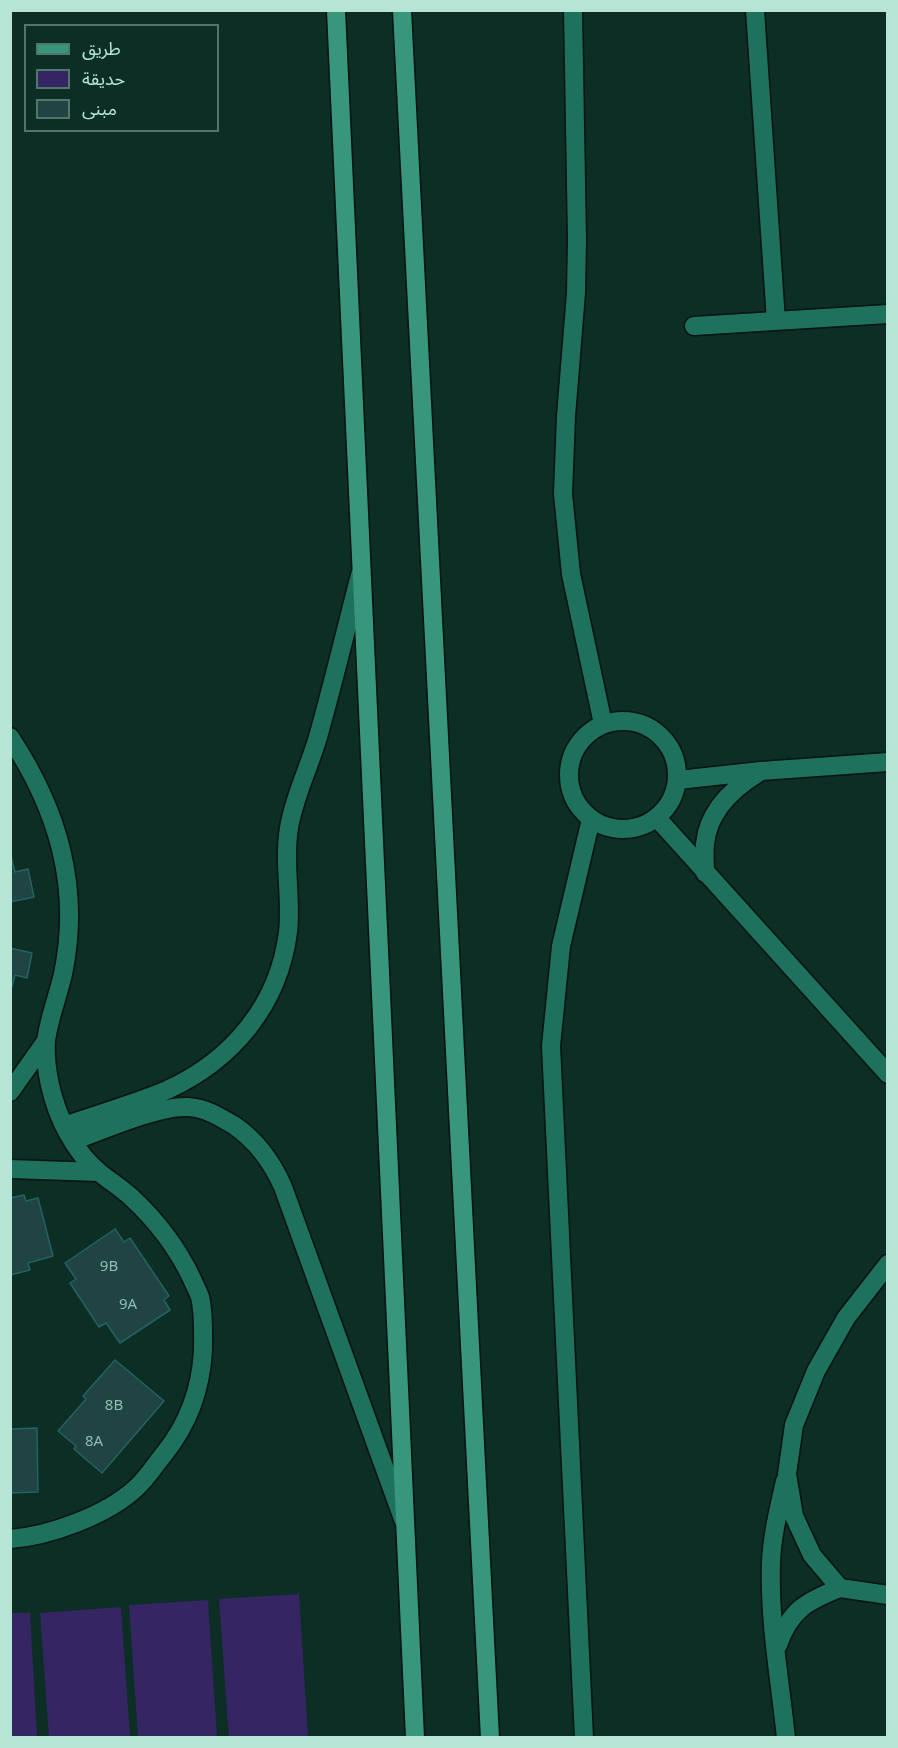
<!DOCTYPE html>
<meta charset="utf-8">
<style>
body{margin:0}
#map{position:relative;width:898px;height:1748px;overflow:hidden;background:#0c2e25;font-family:"Noto Sans","Noto Sans Arabic",sans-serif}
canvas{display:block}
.frame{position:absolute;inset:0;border:12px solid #b6e5d5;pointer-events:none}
.legend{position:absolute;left:24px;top:24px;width:195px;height:108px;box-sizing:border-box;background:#0c2e25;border:2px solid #50776b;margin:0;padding:8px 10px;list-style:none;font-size:18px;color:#b6e5d5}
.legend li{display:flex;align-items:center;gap:12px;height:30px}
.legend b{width:30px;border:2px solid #50776b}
</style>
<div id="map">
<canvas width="898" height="1748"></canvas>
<div class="frame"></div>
<ul class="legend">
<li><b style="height:8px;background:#37967c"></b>طريق</li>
<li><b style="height:16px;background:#352562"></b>حديقة</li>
<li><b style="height:16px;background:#204443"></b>مبنى</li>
</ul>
</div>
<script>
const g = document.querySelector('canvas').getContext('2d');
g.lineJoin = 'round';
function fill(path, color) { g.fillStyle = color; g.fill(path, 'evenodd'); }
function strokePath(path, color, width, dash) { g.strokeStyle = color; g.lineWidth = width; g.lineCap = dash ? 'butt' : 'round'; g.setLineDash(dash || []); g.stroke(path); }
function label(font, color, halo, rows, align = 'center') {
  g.font = font + ' "Noto Sans",sans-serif'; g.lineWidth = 5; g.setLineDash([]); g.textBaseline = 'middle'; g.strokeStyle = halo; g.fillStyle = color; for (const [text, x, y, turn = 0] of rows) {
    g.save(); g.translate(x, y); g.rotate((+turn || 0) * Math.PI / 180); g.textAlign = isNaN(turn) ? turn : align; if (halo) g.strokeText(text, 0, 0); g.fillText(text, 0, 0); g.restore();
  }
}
fill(new Path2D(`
 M299 1594 308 1737H229L219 1599Z
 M208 1600 217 1737H138L129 1605Z
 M121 1607 130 1737H49L40 1613Z
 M11 1613H30L37 1737H11Z`), '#352562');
const building = new Path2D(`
 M10 852 15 872 28 869 34 897 10 902Z
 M10 948 32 953 27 978 15 975 10 994Z
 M24 1195 26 1201 38 1198 53 1256 28 1263 30 1270 10 1275V1198Z
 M115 1229 124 1242 130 1238 169 1296 164 1300 170 1310 120 1343 106 1323 99 1327 70 1283 76 1279 65 1263Z
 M115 1360 164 1401 102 1473 74 1449 76 1446 58 1431 86 1399 83 1396Z
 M37 1428 38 1492 10 1493V1429Z`);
fill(building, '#204443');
strokePath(building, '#236260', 1.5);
const minor = new Path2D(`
 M573 10 577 240 576 293 566 416 563 494 571 574 603 724
 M755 10 776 321
 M694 326 888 314
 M569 775a54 54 0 1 1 108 0a54 54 0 1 1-108 0Z
 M10 737C58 810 81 887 63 974 58 996 49 1018 46 1041 45 1055 47 1071 50 1085 57 1117 74 1152 100 1173 110 1181 121 1188 131 1197 157 1221 177 1247 192 1279 194 1284 198 1291 200 1297 204 1313 203 1333 203 1350 201 1389 189 1423 164 1454 155 1465 147 1478 136 1488 107 1515 50 1536 10 1539
 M678 780 761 771 888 762
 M657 818 888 1074
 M705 873C705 863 704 853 705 844 708 811 732 789 758 773
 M10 1092 46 1041
 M64 1126C98 1114 134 1104 167 1090 233 1060 279 1004 288 932 292 897 283 863 289 828 294 797 309 768 318 737 333 684 346 629 360 575
 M73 1141C101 1131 160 1105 188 1107 206 1108 220 1117 235 1126 258 1142 272 1162 283 1187L403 1519
 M10 1169 98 1172
 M888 1264 846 1318 816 1371 794 1425 787 1474 794 1516 812 1555 840 1588 888 1595
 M785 1481C779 1508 772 1535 771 1563 769 1621 780 1680 786 1738
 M778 1645C790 1610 807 1601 840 1588
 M584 1738 551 1046 561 946 591 819`);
const major = new Path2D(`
 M336 10 415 1738
 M402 10 490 1738`);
strokePath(minor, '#06130f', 21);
strokePath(major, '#06130f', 21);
strokePath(minor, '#1e715c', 18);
strokePath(major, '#37967c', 18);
label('15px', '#90bdb0', null, [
 ["9B",109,1267],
 ["9A",128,1305],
 ["8B",114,1406],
 ["8A",94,1442]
]);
</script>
